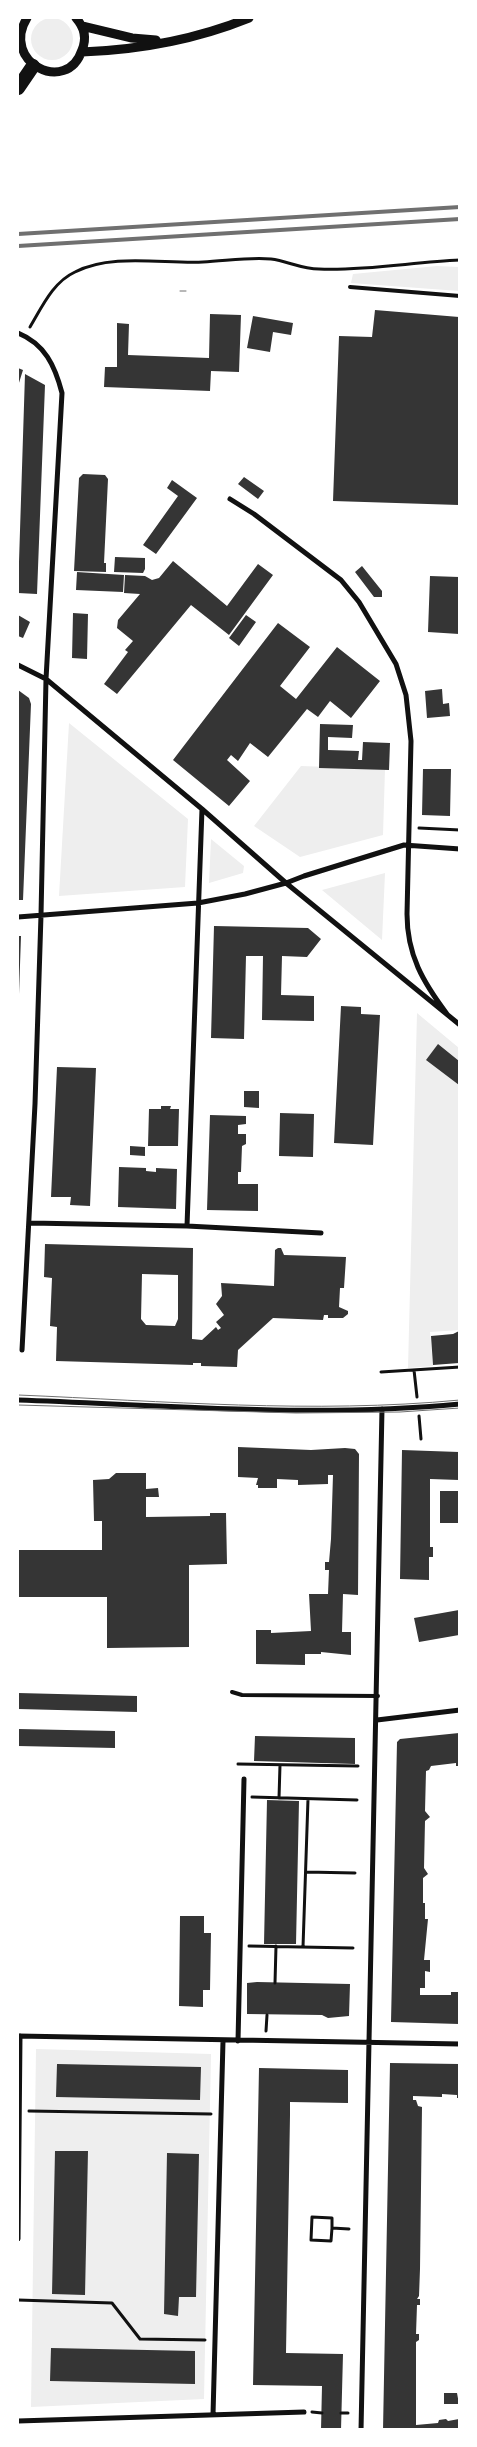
<!DOCTYPE html>
<style>
body{margin:0}
#map{position:relative;width:477px;height:2447px;overflow:hidden;background:#fff;font-family:Cabin,sans-serif}
canvas{display:block}
.frame{position:absolute;inset:0;border:19px solid #fff;pointer-events:none}
</style>
<div id="map">
<canvas width="477" height="2447"></canvas>
<div class="frame"></div>
</div>
<script>
const g = document.querySelector('canvas').getContext('2d');
g.lineJoin = 'round';
function fill(path, color) { g.fillStyle = color; g.fill(path, 'evenodd'); }
function strokePath(path, color, width, dash) { g.strokeStyle = color; g.lineWidth = width; g.lineCap = dash ? 'butt' : 'round'; g.setLineDash(dash || []); g.stroke(path); }
fill(new Path2D(`
 M31 39a21 21 0 1 1 42 0a21 21 0 1 1-42 0Z
 M437 266 459 267V291L351 283 353 274Z
 M69 723 188 819 185 887 59 896Z
 M301 766 385 769 383 835 300 857 254 826Z
 M211 839 244 866 243 873 209 883Z
 M385 873 382 940 322 890Z
 M417 1013 459 1048 460 1330 430 1332 433 1366 408 1368Z
 M36 2049 211 2054 204 2399 31 2407Z`), '#eee');
fill(new Path2D(`
 M375 310 459 317V505L333 501 339 336 372 337Z
 M210 314 241 315 239 372 211 371 210 391 104 387 105 367H117V323L129 324 128 355 209 358Z
 M253 316 293 323 291 335 273 332 270 352 247 348Z
 M18 368 23 370 18 386Z
 M25 374 45 385 37 594 18 593Z
 M83 474 105 475 108 479 104 563H106V572L74 571 79 478Z
 M244 477 264 491 258 499 238 484Z
 M172 480 197 498 156 554 143 545 178 496 167 488Z
 M115 557 145 558V569L143 573 114 572Z
 M173 561 227 606 258 564 273 575 229 635 191 605 117 694 104 684 128 652 125 650 133 641 117 628 118 620 140 594 124 593 125 575 145 576 152 580 159 578Z
 M362 566 382 591V597H374L355 572Z
 M77 572 124 575 123 592 76 590Z
 M430 576 459 577V634L428 632Z
 M73 613 88 614 87 659 72 658Z
 M18 615 30 622 23 638 18 636Z
 M246 615 256 622 239 646 229 638Z
 M278 623 310 647 280 686 296 699 337 647 380 681 351 718 330 701 318 717 307 709 268 757 250 743 238 761 231 755 227 760 250 781 229 806 173 760Z
 M442 689 443 704 449 703 450 716 427 718 425 691Z
 M18 690 29 698 31 704 23 900H18Z
 M320 724 353 725 352 738 328 737V750L359 751 358 760H362L363 742 390 743 389 770 319 768Z
 M423 769H451L450 816 422 815Z
 M214 926 308 928 321 939 307 957 282 956 281 995 314 996V1021L262 1020 263 956H246L244 1039 211 1038Z
 M18 936H21L19 994H18Z
 M341 1006 361 1007V1014L380 1015 373 1145 334 1143Z
 M438 1044 459 1061V1085L426 1060Z
 M57 1067 96 1068 90 1206 70 1205 71 1197H51Z
 M244 1091H259V1108L244 1107Z
 M161 1106H171L170 1109H179L178 1146H148L149 1109H161Z
 M280 1113 314 1114 313 1157 279 1156Z
 M210 1115 246 1116V1124L238 1125V1134H246V1144L242 1146 241 1172H238V1184H258V1211L207 1210Z
 M130 1146 145 1147V1156L130 1155Z
 M119 1167 146 1168V1171L156 1172V1168L177 1169 176 1209 118 1207Z
 M45 1244 193 1248 192 1339 202 1340 216 1327 218 1330 221 1328 216 1322 224 1315 216 1304 222 1296 221 1283 274 1286 275 1250 278 1248H281L284 1255 346 1257 344 1288H340L339 1307 348 1311V1314L343 1318H328V1315H324L323 1320 273 1318 238 1350 237 1367 201 1366V1363H193V1365L56 1361 57 1327 50 1326 52 1278 44 1277ZM142 1274 178 1275V1319L175 1326 146 1325 141 1319Z
 M459 1331V1363L433 1365 431 1336 453 1334Z
 M238 1447 311 1450 345 1448 355 1449 359 1454 358 1595 343 1594 342 1632H351V1655L321 1652V1654H305V1665L256 1664V1630H271V1633L311 1631 309 1594H328L329 1570H325V1562H329L331 1539 333 1475H328V1484L298 1485V1480L277 1479V1488H258V1485H256L258 1478 238 1477Z
 M402 1450 459 1452V1480L430 1479V1547H433V1557H429V1580L400 1579Z
 M116 1473H146V1489L158 1488 159 1497H146V1517L210 1516V1513H226L227 1564 189 1565V1647L107 1648V1597H18V1550H102V1521H94L93 1480 109 1479Z
 M440 1491H459V1523H440Z
 M459 1610V1635L419 1642 414 1618Z
 M18 1693 137 1696V1712L18 1709Z
 M18 1729 115 1731V1748L18 1746Z
 M459 1733V1766H456V1763L431 1766 429 1770 426 1771 425 1811 430 1817 425 1821 424 1868 428 1874 423 1878V1903H425V1919H428L424 1960H430V1972L425 1971V1988H420V1995H451V1992H459V2024L391 2022 397 1742 400 1739Z
 M255 1736 355 1738V1764L254 1761Z
 M267 1800 299 1801 296 1944H264Z
 M180 1916H204V1933H211L210 1990H203V2007L179 2006Z
 M257 1982 350 1984 349 2016 328 2018 322 2015 247 2014V1983Z
 M390 2063 459 2064V2098H457V2095L442 2094V2097L413 2096V2100H416L418 2106 422 2107 420 2269 419 2296 417 2299H420V2305H417L416 2334H419V2340L416 2342V2425L438 2423 439 2420 446 2419 448 2421 459 2419V2430H383Z
 M57 2064 201 2067 200 2100 56 2097Z
 M259 2068 348 2070V2103L290 2102V2115L286 2353 343 2354 341 2430H321L322 2386 253 2385Z
 M55 2151H88L85 2295 52 2294Z
 M167 2153 199 2154 196 2297H179L178 2316 164 2314Z
 M51 2348 195 2351V2384L50 2381Z
 M444 2393H457L459 2404H444Z`), '#353535');
strokePath(new Path2D(`
 M30 327C42 307 53 282 75 272 111 253 164 264 203 262 226 261 248 257 271 259 287 261 302 269 319 269 366 271 413 262 460 260
 M419 828 460 830
 M414 1370 417 1397
 M381 1372 460 1367
 M419 1416 421 1439
 M238 1764 358 1766
 M252 1797 357 1800
 M279 1798 280 1765
 M306 1872 355 1873
 M249 1946 353 1948
 M303 1947 308 1799
 M275 1983 276 1946
 M266 2031 267 2015
 M29 2111 211 2114
 M332 2228 331 2241 311 2240 312 2217 332 2218V2228L349 2229
 M18 2300 112 2303 140 2339 205 2340
 M312 2412 322 2413
 M341 2413H348`), '#111', 3);
strokePath(new Path2D(`
 M350 287 460 296
 M232 1692 242 1695 378 1696`), '#111', 4);
strokePath(new Path2D(`
 M18 333C45 344 55 366 62 393L46 679 41 915 35 1104 22 1350
 M230 499 254 514 341 580 359 602 396 664 406 695 411 741 407 914C407 955 423 982 447 1014
 M18 665 46 679 202 809 286 883 460 1025
 M18 917 198 903 245 894 286 883 304 876 404 845 460 849
 M31 1223 187 1226 321 1233
 M187 1226 202 809
 M18 1400C164 1405 313 1418 460 1404
 M377 1720 460 1710
 M18 2036 460 2044
 M238 2041 244 1779
 M18 2239 20 2036
 M213 2415 223 2041
 M18 2421 304 2412
 M361 2430 382 1409`), '#111', 5);
strokePath(new Path2D(`
 M27 18C0 62 67 96 82 50 87 38 84 27 76 18
 M82 26 132 38 156 40
 M82 52C138 50 197 39 249 18`), '#111', 9);
strokePath(new Path2D(`
 M18 88 33 66`), '#111', 14);
strokePath(new Path2D(`
 M180 291H186
 M18 1395C164 1401 313 1414 460 1400
 M18 1405 296 1413 400 1412 460 1408`), '#707070', 1);
strokePath(new Path2D(`
 M18 234 460 207
 M18 246 460 219`), '#707070', 4);
</script>
